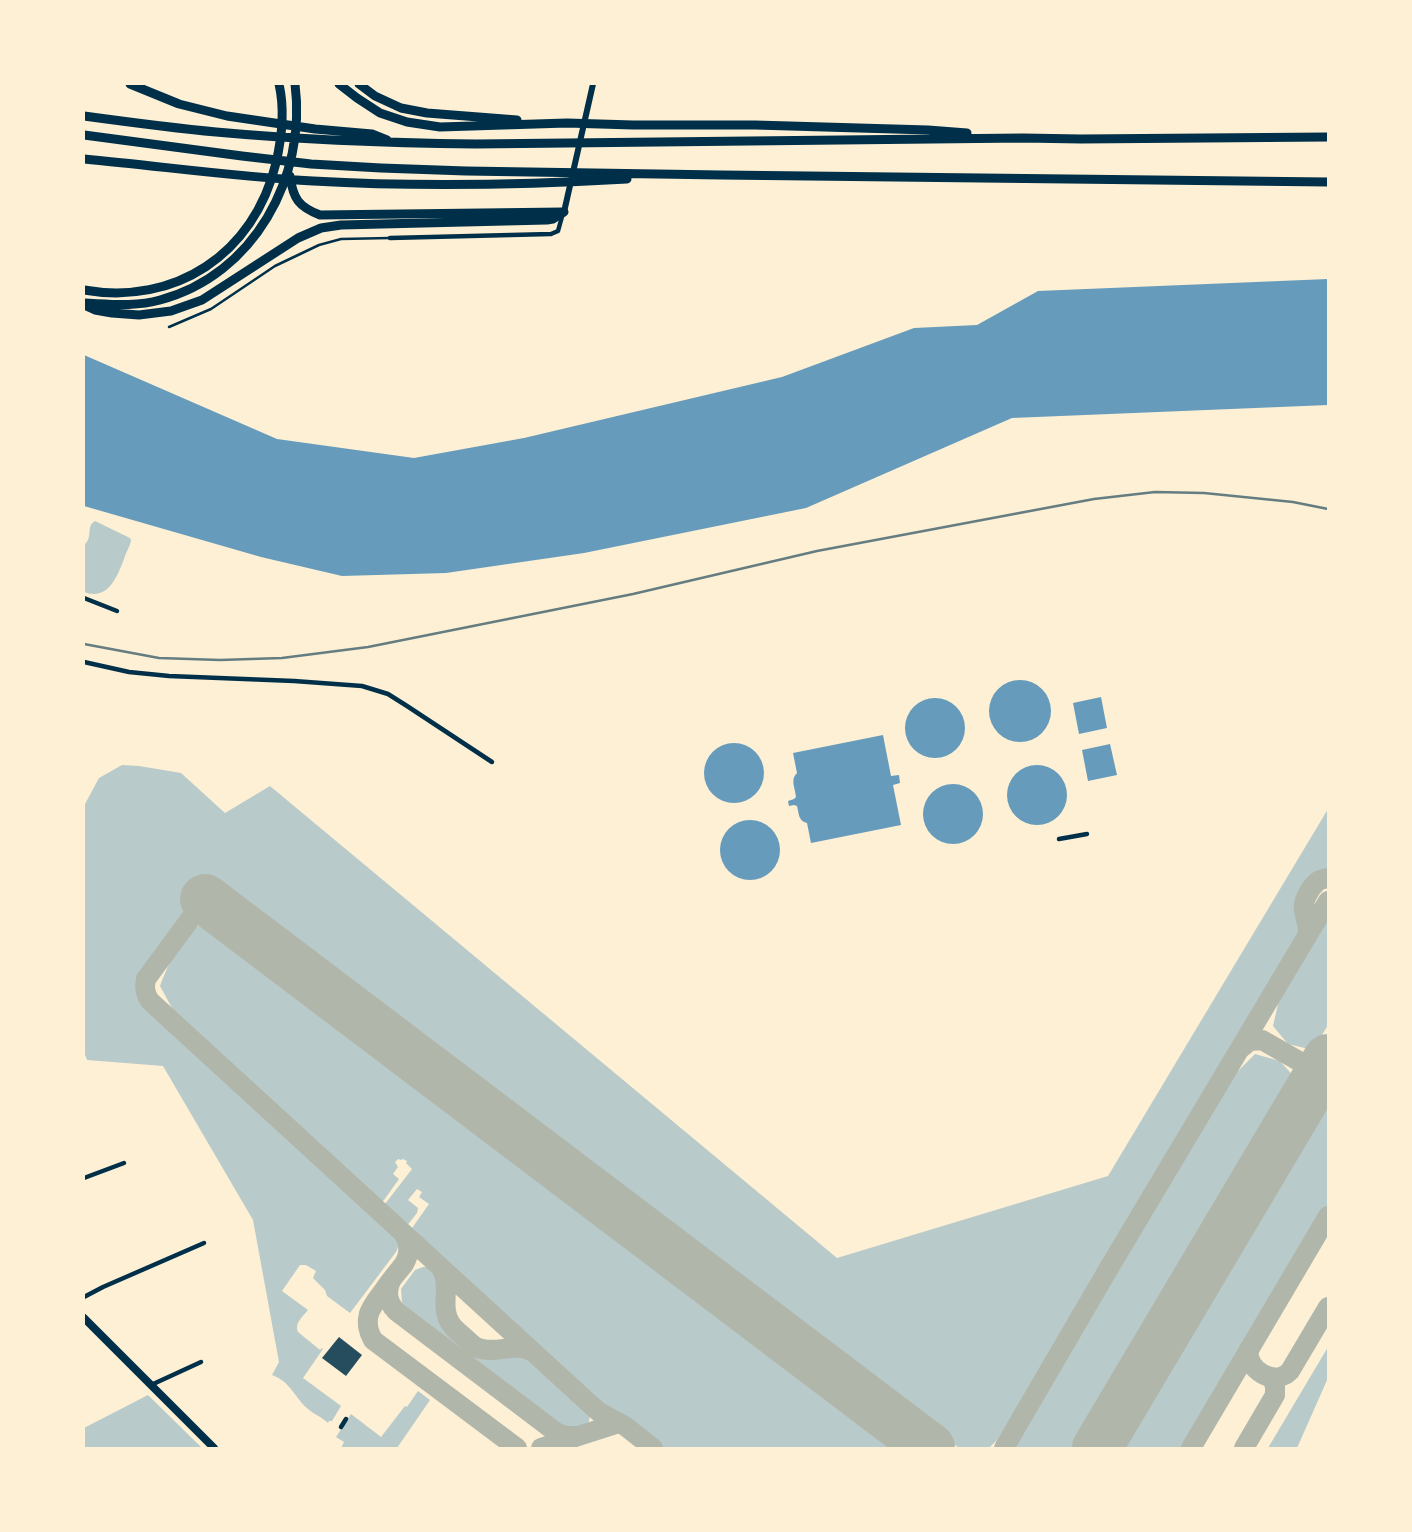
<!DOCTYPE html>
<style>
body{margin:0}
#map{position:relative;width:1412px;height:1532px;overflow:hidden;background:#fdf0d5;font-family:"PT Sans",sans-serif}
canvas{display:block}
.frame{position:absolute;inset:0;border:85px solid #fdf0d5;pointer-events:none}
</style>
<div id="map">
<canvas width="1412" height="1532"></canvas>
<div class="frame"></div>
</div>
<script>
const g = document.querySelector('canvas').getContext('2d');
g.lineJoin = 'round';
function fill(path, color) { g.fillStyle = color; g.fill(path, 'evenodd'); }
function strokePath(path, color, width, dash) { g.strokeStyle = color; g.lineWidth = width; g.lineCap = dash ? 'butt' : 'round'; g.setLineDash(dash || []); g.stroke(path); }
fill(new Path2D(`
 M95 521 130 538 131 540C130 547 126 552 124 559 117 577 108 601 84 592V545C94 537 85 527 95 521Z
 M122 765 139 766 181 773 225 813 270 786 837 1258 1108 1176 1328 809V871L1314 874 1296 904 1302 931 1095 1282 997 1440 989 1448H959L212 881 191 906 142 974C135 990 142 1001 153 1011L393 1231C399 1237 400 1244 396 1252L350 1313 327 1296 325 1290 313 1278 316 1271 306 1265H300L282 1291 308 1310C302 1317 294 1324 298 1332L320 1350 322 1348 323 1349 303 1378 341 1406 332 1421H329L328 1423C322 1417 315 1415 308 1409 294 1397 291 1382 272 1375L279 1362 253 1220 163 1066 87 1060 84 1052V806L99 778Z
 M1328 913V1025L1313 1050 1288 1044 1273 1026 1279 1000Z
 M206 922 212 925 903 1448H662L596 1401 410 1231 429 1204 419 1197 422 1192 417 1189 408 1200 418 1208 417 1213 406 1227 385 1208V1204L412 1169 406 1163 407 1161 403 1159 401 1160 398 1159 395 1162 398 1167 393 1174 399 1179 384 1200 380 1203 253 1087 181 1018 172 1008 160 986C169 963 181 932 206 922Z
 M1255 1054 1280 1061 1296 1079 1077 1448H1013L1037 1402 1185 1152 1234 1075Z
 M1328 1092V1205L1317 1224 1183 1448H1117Z
 M423 1267H427L439 1274 441 1324 475 1354 482 1356 527 1354 589 1412C593 1426 579 1434 567 1429L402 1303 401 1289 415 1270Z
 M1328 1347V1378L1297 1448H1268Z
 M418 1391 430 1400 397 1448H341L344 1442 336 1437 351 1414 381 1437 405 1406 407 1407Z
 M148 1395 202 1448H84V1428Z`), '#b9caca');
fill(new Path2D(`
 M1328 279V405L1012 418 806 508 584 553 446 573 342 576 261 557 84 506V355L277 439 414 458 524 438 782 377 914 328 977 325 1038 291Z
 M989 711a31 31 0 1 1 62 0a31 31 0 1 1-62 0Z
 M1101 697 1107 728 1079 734 1073 703Z
 M905 728a30 30 0 1 1 60 0a30 30 0 1 1-60 0Z
 M883 735 891 776 899 775 900 783 893 785 901 825 811 843 807 823C798 821 799 813 797 806L794 805 789 806 788 801 794 799 796 797C795 788 790 779 797 773L793 753Z
 M704 773a30 30 0 1 1 60 0a30 30 0 1 1-60 0Z
 M1110 744 1117 775 1088 781 1082 750Z
 M1007 795a30 30 0 1 1 60 0a30 30 0 1 1-60 0Z
 M923 814a30 30 0 1 1 60 0a30 30 0 1 1-60 0Z
 M720 850a30 30 0 1 1 60 0a30 30 0 1 1-60 0Z`), '#669bbc');
strokePath(new Path2D(`
 M205 899 146 979C144 988 145 994 150 1001L591 1405 599 1412 625 1426 653 1448
 M1307 937C1310 927 1305 919 1304 910 1302 901 1311 887 1317 882 1320 879 1324 879 1328 878
 M1240 1049 1250 1041 1262 1040 1304 1064
 M1274 1147 1310 1085 1309 1072 1304 1064C1314 1066 1322 1064 1328 1056
 M404 1234C410 1244 410 1254 404 1264 397 1273 390 1281 384 1290 371 1307 361 1318 373 1340L517 1448
 M441 1268C452 1284 439 1308 451 1324 454 1329 460 1333 464 1337 468 1340 472 1345 476 1347 494 1356 516 1341 533 1352
 M392 1279C386 1290 387 1302 396 1311L557 1433 566 1436H578
 M1249 1349C1245 1370 1275 1387 1290 1371L1328 1307
 M541 1448 619 1423
 M1004 1448 1109 1268 1328 901
 M1191 1448 1328 1216
 M1244 1448 1275 1395V1384L1270 1377`), '#b1b6ab', 20);
strokePath(new Path2D(`
 M205 899 930 1448
 M1097 1448 1328 1059`), '#b1b6ab', 50);
fill(new Path2D(`
 M339 1337 362 1355 346 1376 322 1358Z`), '#264d5e');
strokePath(new Path2D(`
 M169 327 211 309 275 266 319 245 341 239 390 238`), '#003049', 2.5);
strokePath(new Path2D(`
 M390 238 551 234 558 231 563 213
 M84 598 117 611
 M84 662 129 672 169 676 294 681 362 686 388 694 407 706 492 762
 M1059 839 1087 834
 M84 1178 124 1163
 M84 1297 103 1287 204 1243
 M151 1385 201 1362
 M341 1427 346 1419`), '#003049', 4.5);
strokePath(new Path2D(`
 M564 212 593 84`), '#003049', 6);
strokePath(new Path2D(`
 M84 1318 214 1448`), '#003049', 8);
strokePath(new Path2D(`
 M130 84 179 104 227 116 315 129 372 134 387 140
 M339 84 357 98 380 113 407 122 440 127 567 123 633 125H755L928 130 967 133
 M359 84 375 96 401 108 427 113 517 120
 M84 116C128 122 172 128 216 132 303 140 389 143 476 144L1023 138 1081 139 1328 137
 M84 135 242 156 311 164 381 168 466 171 721 175 1328 182
 M84 159C160 166 237 177 313 181 418 187 523 185 627 179
 M290 176C293 199 299 207 320 215L563 212
 M84 290C175 306 254 254 276 163 282 137 285 110 279 84
 M84 303C110 304 135 307 160 300 254 275 307 177 295 84
 M84 305 95 310 112 313 139 315 171 311 202 300 298 238 321 228 341 225 547 220 553 219 564 212`), '#003049', 9);
strokePath(new Path2D(`
 M84 644 159 658 220 660 282 658 368 647 633 594 817 551 1094 499 1155 492 1204 493 1293 502 1328 509`), '#657d81', 2.5);
</script>
